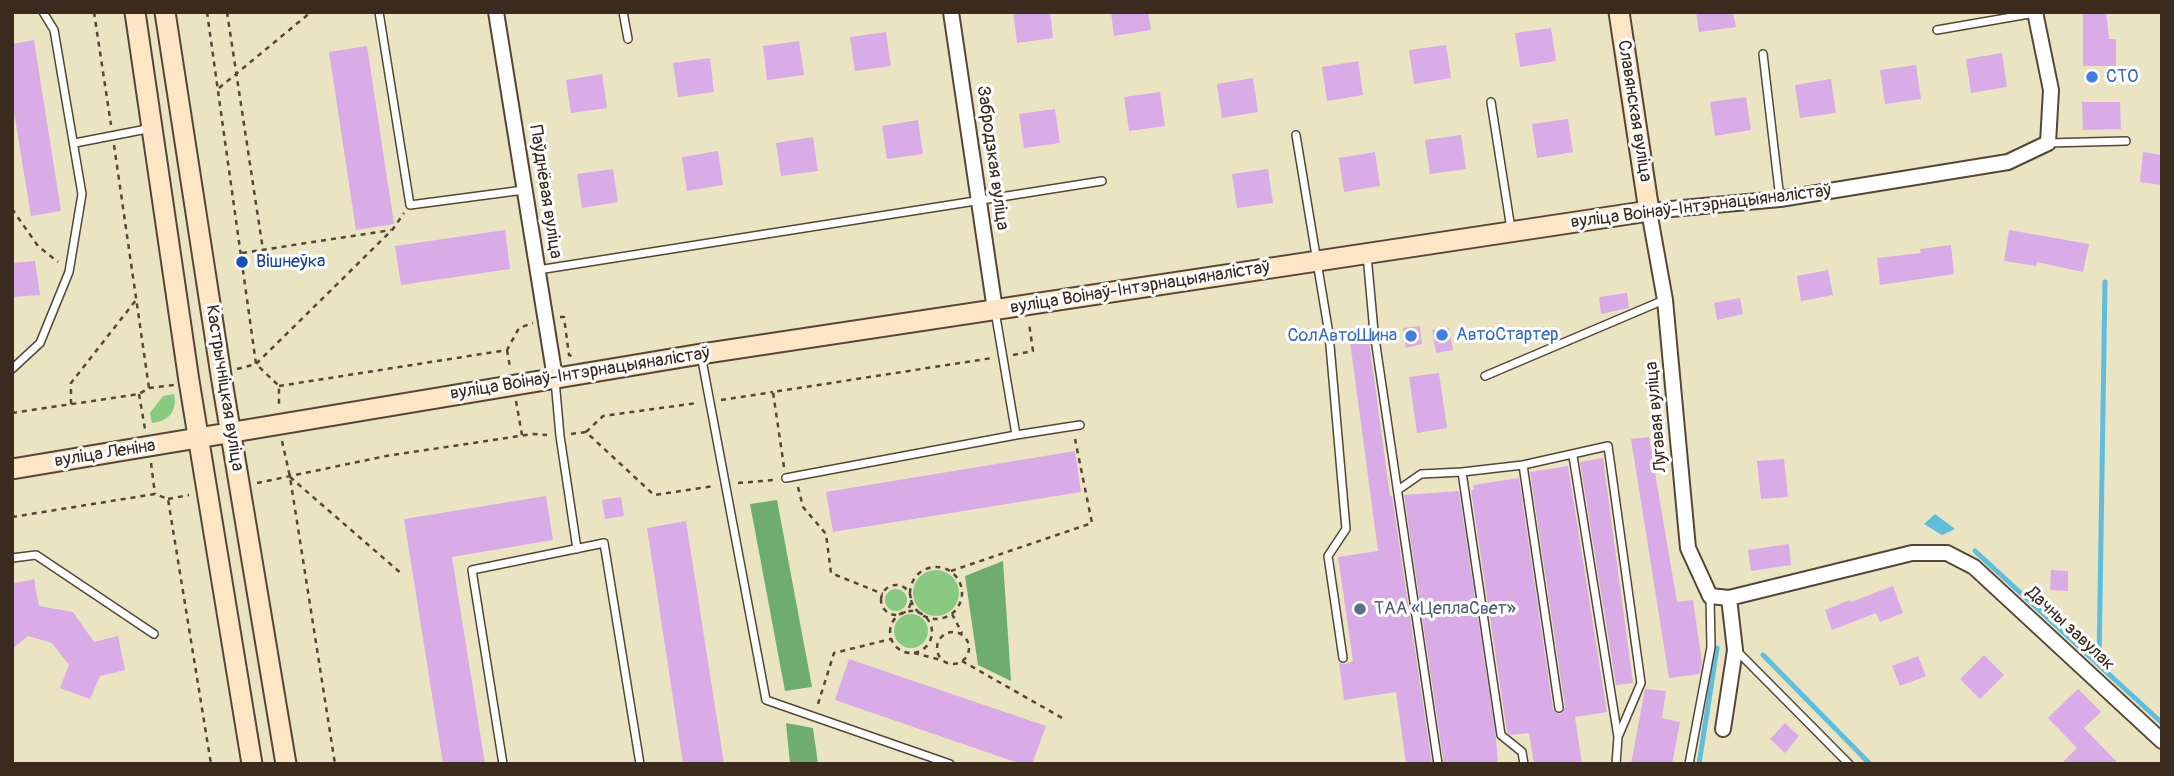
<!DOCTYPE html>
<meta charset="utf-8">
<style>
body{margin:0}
#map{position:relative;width:2174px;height:776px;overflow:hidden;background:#eae4c3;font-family:Pangolin,sans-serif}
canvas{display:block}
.frame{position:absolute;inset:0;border:14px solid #3b2a1e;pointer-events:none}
</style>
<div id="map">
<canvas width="2174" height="776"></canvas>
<div class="frame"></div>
</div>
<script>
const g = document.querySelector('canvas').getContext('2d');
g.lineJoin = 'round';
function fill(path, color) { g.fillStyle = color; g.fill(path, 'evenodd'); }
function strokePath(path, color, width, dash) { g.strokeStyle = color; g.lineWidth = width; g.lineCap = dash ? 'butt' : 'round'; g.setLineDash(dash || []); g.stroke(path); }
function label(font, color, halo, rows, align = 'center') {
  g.font = font + ' Pangolin,sans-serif'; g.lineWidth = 6; g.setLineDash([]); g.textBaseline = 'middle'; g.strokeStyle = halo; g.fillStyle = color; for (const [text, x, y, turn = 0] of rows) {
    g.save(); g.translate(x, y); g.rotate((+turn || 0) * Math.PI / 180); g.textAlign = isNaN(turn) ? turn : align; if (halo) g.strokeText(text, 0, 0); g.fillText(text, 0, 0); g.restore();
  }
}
fill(new Path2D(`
 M174 394C178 412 168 421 152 423L150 413 163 396Z
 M913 593a23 23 0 1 1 46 0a23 23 0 1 1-46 0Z
 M885 600a11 11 0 1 1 22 0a11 11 0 1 1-22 0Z
 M894 631a17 17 0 1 1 34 0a17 17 0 1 1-34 0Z`), '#89c981');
fill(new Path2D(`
 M777 500 812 687 785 691 750 504Z
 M1003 561 1011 681 978 665 965 576Z
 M786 723 813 728 818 764H790Z`), '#6ead6f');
fill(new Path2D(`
 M1935 514 1955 529 1942 535 1924 524Z`), '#5fbede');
strokePath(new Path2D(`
 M1975 551 2162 723
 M1763 655 1870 764
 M2099 665 2105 282
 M1699 764 1717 648`), '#5fbede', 5);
fill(new Path2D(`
 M1013 12H1050L1053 38 1017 43Z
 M1111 12H1148L1151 30 1114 36Z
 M1696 12H1733L1736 27 1699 32Z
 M2083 12H2106L2109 39H2116V66H2083Z
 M1551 28 1556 61 1520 67 1515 33Z
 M886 32 891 66 855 71 850 37Z
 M34 40 61 211 31 216 12 100V44Z
 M799 41 804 75 767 80 763 46Z
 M1446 45 1451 78 1414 84 1409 50Z
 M367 46 394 224 356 230 329 52Z
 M2002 53 2007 87 1971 93 1966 59Z
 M710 58 714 92 678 97 673 63Z
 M1358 61 1363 95 1327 101 1322 67Z
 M1916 65 1921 99 1885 104 1880 70Z
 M602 74 607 108 571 113 566 80Z
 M1253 78 1258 112 1222 118 1217 84Z
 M1831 79 1836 113 1800 118 1795 85Z
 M1160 92 1165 126 1129 131 1124 97Z
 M1746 97 1751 130 1715 136 1710 102Z
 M2082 102H2120L2121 129 2083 130Z
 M1055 109 1060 143 1024 148 1019 114Z
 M1568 119 1573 152 1537 158 1532 124Z
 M918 120 923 154 887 159 882 126Z
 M1461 135 1466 169 1430 174 1425 140Z
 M813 137 818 171 781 176 776 143Z
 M718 151 723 185 687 191 682 157Z
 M1375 152 1380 186 1344 192 1339 158Z
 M2143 152 2162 155V185L2140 182Z
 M613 169 618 202 582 208 577 174Z
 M1268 169 1273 203 1237 208 1232 174Z
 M505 230 510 269 401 285 395 246Z
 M2009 230 2089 244 2083 272 2037 262 2036 266 2004 261Z
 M1951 245 1954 274 1880 285 1877 258 1921 253 1920 249Z
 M35 261 40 295 12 297V263Z
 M1828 270 1833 295 1801 301 1797 276Z
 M1627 293 1629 308 1601 314 1599 297Z
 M1740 298 1743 314 1717 320 1714 303Z
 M1420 326 1422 344 1406 348 1403 328Z
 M1449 328 1453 350 1436 353 1432 330Z
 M1368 333 1390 496H1392L1432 764H1406L1396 692 1344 700 1339 663 1345 664 1353 661 1338 557 1378 551 1349 334Z
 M1439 373 1447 428 1417 433 1409 377Z
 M1649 437 1677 602 1693 600 1702 662 1700 674 1669 678 1631 439Z
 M1075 451 1081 492 833 532 826 492Z
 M1603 458 1633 683 1616 685 1580 462Z
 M1784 459 1788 497 1761 499 1757 461Z
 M1568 466 1607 712 1575 717 1582 764H1534L1529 733 1511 735 1507 732 1471 490H1474L1473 485 1519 478 1553 709 1556 713 1561 714 1565 707 1530 472Z
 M1459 491 1496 738 1498 764H1444L1404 495Z
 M546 496 553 540 452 557 485 764H443L404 519Z
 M621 497 624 516 605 519 602 500Z
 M686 521 724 764H683L647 528Z
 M1789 544 1791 565 1751 571 1748 550Z
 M2051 570 2068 571V591L2050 590Z
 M34 579 39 606 73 612 94 642 118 636 125 670 100 676 90 699 60 688 69 665 52 643 28 636 12 649V584Z
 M1893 586 1903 613 1880 622 1876 613 1832 630 1825 610 1850 600 1851 602Z
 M1984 655 2004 675 1980 699 1960 679Z
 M1918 656 1926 676 1900 686 1892 666Z
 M849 659 1046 726 1032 764H1021L835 700Z
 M1645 689 1666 691 1662 718 1680 722 1672 764H1631Z
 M2078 689 2101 712 2084 728 2119 764H2061L2077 748 2048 718Z
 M1785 723 1799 736 1785 753 1770 739Z`), '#d9ace8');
const lane = new Path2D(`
 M379 12 410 205 524 190
 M623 12 628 39
 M1937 30 2035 13
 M1763 54 1780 199
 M1491 102 1511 229
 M1296 135 1329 334 1346 529 1328 556 1343 658
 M75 143 152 128
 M2048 143 2126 141
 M1367 255 1374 332 1438 764
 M538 270 1102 181
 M701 355 766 700 950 764
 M12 369 40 343 69 272 82 194 54 30 43 12
 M1485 376 1664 300
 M555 380 560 436 577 549
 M1016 435 1080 425
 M1573 456 1618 737
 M1523 465 1559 708
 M1462 472 1501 735 1522 752 1524 764
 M786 478 1016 435 995 311
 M1398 490 1421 474 1462 472 1523 465 1608 446 1641 683 1618 737 1616 764
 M12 558 36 555 154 634
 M1736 650 1849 764
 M503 764 472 570 604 543 640 764
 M1689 764 1711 647 1710 596`);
const street = new Path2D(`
 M496 12 555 378
 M951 12 995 310
 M2035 12 2051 90 2048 143 2008 162 1780 199 1649 211 1665 300 1688 548 1710 596 1729 598 1912 553H1947L1974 567 2162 741
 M1723 729 1735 650 1729 598`);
const secondary = new Path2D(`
 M135 12 189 381 252 764
 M165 12 221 375 286 764
 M12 469 701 354 1649 211 1619 12`);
strokePath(lane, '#554637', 10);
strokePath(street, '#554637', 18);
strokePath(secondary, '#554637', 23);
strokePath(new Path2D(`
 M94 12 111 125
 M207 12 256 364 279 386V405
 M227 12 263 250
 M219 88 311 12
 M114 145 149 388
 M12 209 38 246 58 262
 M242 253 391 230
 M560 317H564L569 355 575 357
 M507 350 510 367
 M1013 355 1033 351 1029 323
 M237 369 256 364 393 229 404 213
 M279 386 507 350 519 328 533 323
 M139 394 145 429
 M721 400 773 392
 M516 401 522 435
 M71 404V383L136 300
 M12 413 139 394 149 388 174 385
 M586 432 603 416 697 403
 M571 434 586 432 654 495 714 486
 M282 441 290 477 335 764
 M151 463 155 494
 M784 467 773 392 992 358
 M290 477 403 575
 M257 483 386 456 533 434 547 435
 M738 483 774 480
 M798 487 803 507 826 534 831 573 883 594
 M168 499 189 495
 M12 517 155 494 168 499 211 764
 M910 593a26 26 0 1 1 52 0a26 26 0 1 1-52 0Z
 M951 571 1092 523 1075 439
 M881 600a15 15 0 1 1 30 0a15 15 0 1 1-30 0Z
 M890 632a21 21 0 1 1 42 0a21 21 0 1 1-42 0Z
 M952 614 962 633
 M937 648a16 16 0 1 1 32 0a16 16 0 1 1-32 0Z
 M914 653 941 660
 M962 661 1064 719
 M818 704 834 653 891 639`), '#554637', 2.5, [5, 5]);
strokePath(lane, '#fff', 7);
strokePath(street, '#fff', 14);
strokePath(secondary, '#fde5c5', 19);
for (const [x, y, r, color] of [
 [2092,77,7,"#3f7fe0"],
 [242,262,7,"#1a4fb4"],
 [1442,335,7,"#3f7fe0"],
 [1411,336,7,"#3f7fe0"],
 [1360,609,7,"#5c6f8a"]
]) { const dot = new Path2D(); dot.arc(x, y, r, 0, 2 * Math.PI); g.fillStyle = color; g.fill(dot); strokePath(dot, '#fff', 2.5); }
label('18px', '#366cbe', '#fff', [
 ["СТО",2106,77],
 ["АвтоСтартер",1456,335],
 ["СолАвтоШина",1397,336,"right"]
], 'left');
label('18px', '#3b2a1e', '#fff', [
 ["Славянская вуліца",1634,111,81],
 ["Забродзкая вуліца",992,158,82],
 ["Паўднёвая вуліца",545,192,81],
 ["вуліца Воінаў-Інтэрнацыяналістаў",1701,207,-7],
 ["вуліца Воінаў-Інтэрнацыяналістаў",1140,288,-9],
 ["вуліца Воінаў-Інтэрнацыяналістаў",580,374,-9],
 ["Кастрычніцкая вуліца",224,388,81],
 ["Лугавая вуліца",1657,417,-95],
 ["вуліца Леніна",105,454,-9],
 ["Дачны завулак",2070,629,43]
]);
label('18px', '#164399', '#fff', [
 ["Вішнеўка",256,262]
], 'left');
label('18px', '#4e5e75', '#fff', [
 ["ТАА «ЦеплаСвет»",1374,609]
], 'left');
</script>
